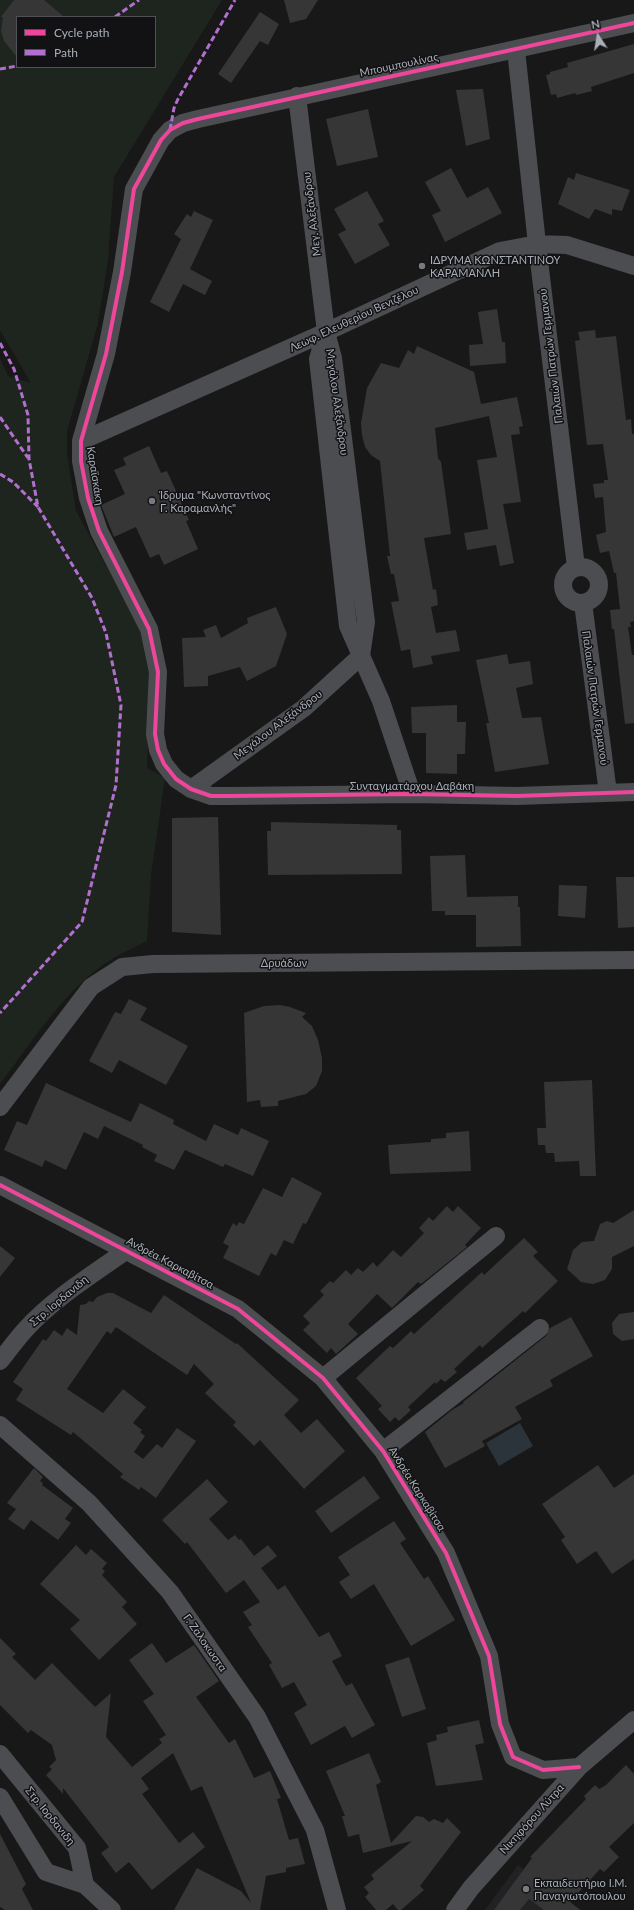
<!DOCTYPE html>
<meta charset="utf-8">
<style>
body{margin:0}
#map{position:relative;width:634px;height:1910px;overflow:hidden;background:#181818;font-family:Lato,sans-serif}
canvas{display:block}
.legend{position:absolute;left:16px;top:16px;width:140px;height:52px;box-sizing:border-box;background:#121214;border:1px solid #4e5156;margin:0;padding:5px 7px;list-style:none;font-size:12px;color:#a9afb9}
.legend li{display:flex;align-items:center;gap:8px;height:20px}
.legend b{width:20px;border:1px solid #4e5156}
.north{position:absolute;left:578px;top:16px;width:40px;height:40px;-webkit-text-stroke:3px #121214;paint-order:stroke;rotate:348deg;font-size:11px;font-weight:700;line-height:16px;text-align:center;color:#a9afb9}
.north::after{content:'';display:block;margin:auto;width:14px;height:18px;background:#a9afb9;clip-path:polygon(50% 0,100% 100%,50% 72%,0 100%)}
</style>
<div id="map">
<canvas width="634" height="1910"></canvas>
<ul class="legend">
<li><b style="height:5px;background:#ed469a"></b>Cycle path</li>
<li><b style="height:5px;background:#b36fd0"></b>Path</li>
</ul>
<div class="north">N</div>
</div>
<script>
const g = document.querySelector('canvas').getContext('2d');
g.lineJoin = 'round';
function fill(path, color) { g.fillStyle = color; g.fill(path, 'evenodd'); }
function strokePath(path, color, width, dash) { g.strokeStyle = color; g.lineWidth = width; g.lineCap = dash ? 'butt' : 'round'; g.setLineDash(dash || []); g.stroke(path); }
function label(font, color, halo, rows, align = 'center') {
  g.font = font + ' Lato,sans-serif'; g.lineWidth = 3; g.setLineDash([]); g.textBaseline = 'middle'; g.strokeStyle = halo; g.fillStyle = color; for (const [text, x, y, turn = 0] of rows) {
    g.save(); g.translate(x, y); g.rotate((+turn || 0) * Math.PI / 180); g.textAlign = isNaN(turn) ? turn : align; if (halo) g.strokeText(text, 0, 0); g.fillText(text, 0, 0); g.restore();
  }
}
fill(new Path2D(`
 M518 1865 581 1910H485Z`), '#222224');
fill(new Path2D(`
 M0 0H222L114 177 108 260 98 323 67 431V454L76 511 144 635 151 672 147 768 165 778 151 875 147 941C136 947 123 952 112 959 66 987 32 1042 0 1084V358L8 376 31 383 0 330ZM17 17H155V67H17Z`), '#1e251e');
fill(new Path2D(`
 M520 1423 533 1446 499 1466 486 1443Z`), '#2a343a');
fill(new Path2D(`
 M14 0H44L64 17H17V57L4 41 1 31 3 17H1Z
 M284 0H318L306 19 290 23Z
 M260 12 279 24 268 45 260 41 231 83 218 74Z
 M634 44V73L591 87 592 91 576 95 575 93 557 98 556 94 551 95 546 75 550 74V72L568 67 567 63Z
 M483 89 490 139 466 146 456 90Z
 M368 109 378 157 337 166 326 119Z
 M451 168 467 198 488 187 502 213 445 242 432 215 441 211 425 182Z
 M576 173 630 190 622 211 612 209V215L595 209 589 219 558 204 568 177 574 180Z
 M367 191 384 221 378 224 390 245 355 264 338 234 346 230 334 209Z
 M194 211 213 220 190 269 212 281 205 295 183 284 169 312 150 302 181 239 174 234 187 214 191 217Z
 M497 309 502 342H505L506 363 470 366 469 345 483 344 478 312Z
 M595 330 596 338 616 336 626 420 631 419 632 434H634V621L630 622 631 627H628L632 655H634V723L625 724 614 629H612L610 610 620 609 616 573H614L609 551 600 553 596 535 606 532 603 497 595 498 593 484 604 483V480H608L603 444 587 445 575 341 580 340 578 332Z
 M417 346 474 372 481 404 517 397 523 426 519 427 520 434 511 435 521 502 503 504 514 563 500 566 496 545 467 550 464 533 488 529 477 460 497 457 489 416 435 428 438 458 441 462 451 534 424 538 433 590 436 589 438 605 431 607 436 633 456 630 460 651 431 656 433 664 413 668 410 649 401 651 391 602 399 601 394 574H391L387 556H390L380 461 371 455 365 447 362 435 361 423 367 388 381 363 399 368 408 350 414 354Z
 M149 446 161 473 167 471 189 520 186 521 198 549 164 565 159 554 150 558 136 527 114 537 101 505 125 494 114 470 126 465 123 458Z
 M276 607 287 634 276 666 247 681 240 667 208 676V686L184 687 182 638 206 637 203 630 216 625 221 638 248 623 247 618Z
 M507 654 509 664 530 661 533 684 516 688 522 718 541 717 549 764 495 772 486 723H489L476 660Z
 M457 705V722H466L465 754H457V774L426 773V733H412L411 707Z
 M218 817 221 935 172 932V818Z
 M271 822 397 825V830H401L402 874 268 875 267 831H271Z
 M465 855 467 897 518 896V907H520L521 946 476 947V915H445V911H432L430 856Z
 M616 877H634V927L618 928Z
 M559 885 587 886 585 918 558 916Z
 M129 999 147 1008 140 1020 188 1046 166 1085 119 1060 112 1073 89 1061 115 1012 121 1014Z
 M280 1005 290 1007 306 1013 302 1017 312 1026 318 1040 322 1058V1071L316 1086 306 1094 278 1101V1106L261 1107 260 1100 247 1102 244 1013 264 1006Z
 M592 1080 596 1176H580L579 1161 555 1162 554 1153H546L545 1145H538L537 1128H546L544 1082Z
 M46 1083 131 1122 140 1103 174 1120 173 1124 206 1141 214 1124 238 1135 241 1128 269 1141 253 1176 225 1164 223 1167 185 1150 174 1170 154 1161 157 1155 142 1147 143 1145 104 1126 98 1139 84 1132 66 1170 45 1160 42 1167 4 1150 17 1121 27 1125Z
 M469 1131 471 1171 390 1174 388 1145 431 1142V1139L446 1138V1133Z
 M292 1177 322 1193 306 1224 303 1223 293 1244 284 1240 276 1256 271 1253 259 1276 223 1258 229 1246 223 1243 233 1223 237 1226 239 1222 244 1224 263 1188 282 1197Z
 M447 1206 453 1212 458 1206 481 1228 465 1245 467 1247 421 1284 418 1282 392 1308 377 1294 348 1324 358 1334 336 1354 331 1348 327 1353 303 1330 310 1323 303 1316 324 1295 320 1291 330 1281 333 1283 346 1270 351 1275 358 1268 363 1272 373 1262 377 1267 393 1250 401 1257 424 1233 419 1228 429 1217 433 1221Z
 M634 1210V1246L612 1257V1269L605 1280 593 1284 581 1282 567 1269 573 1250 582 1242 594 1241 600 1224 607 1221 613 1223Z
 M524 1238 538 1252 533 1256 558 1281 525 1313 523 1311 482 1348 480 1345 454 1369 457 1372 445 1382 441 1379 436 1384 435 1382 408 1407 411 1410 399 1421 395 1417 390 1422 378 1409 382 1406 356 1378 390 1346 393 1348 411 1331 414 1334 482 1272 484 1275Z
 M0 1246 15 1258 0 1277Z
 M107 1293H113L151 1313 164 1295 236 1344 237 1343 299 1400 284 1415 301 1433 317 1419 345 1451 304 1489 260 1440 254 1446 233 1425 236 1422 205 1393 214 1384 194 1364 187 1375 116 1327 111 1334 107 1331 67 1389 103 1413 123 1389 146 1407 133 1423 142 1430 140 1432 145 1436 134 1452 143 1459 157 1444 162 1448 177 1428 196 1441 156 1498 141 1487 139 1490 120 1477 123 1474 73 1432 71 1435 16 1400 23 1389 13 1382 43 1339 46 1341 54 1330 62 1336 67 1328 77 1335 80 1305 86 1304 89 1301 93 1302 97 1297Z
 M634 1312V1339L622 1341 613 1334 612 1323 619 1314Z
 M571 1317 593 1356 550 1380 553 1386 515 1407 522 1419 482 1441 485 1446 445 1468 425 1432 452 1410 464 1403 463 1402 546 1336 550 1328Z
 M598 1465 614 1488 634 1474V1559L612 1574 596 1551 577 1564 561 1540 565 1537 542 1504Z
 M34 1468 43 1477 40 1481 43 1483 42 1485 73 1508 65 1519 71 1523 58 1540 31 1520 24 1530 8 1519 16 1509 7 1503Z
 M364 1476 380 1498 331 1533 315 1511Z
 M207 1479 228 1502 209 1519 228 1540 235 1535 239 1540 241 1539 254 1556 268 1545 277 1556 261 1568 278 1590 285 1585 319 1637 329 1632 342 1656 332 1661 346 1686 352 1683 375 1725 352 1738 345 1726 311 1745 294 1713 307 1705 294 1682 282 1688 269 1665 272 1663 248 1627 252 1625 243 1612 260 1602 244 1580 226 1593 187 1542 185 1544 162 1520Z
 M394 1521 406 1539 400 1543 424 1579 428 1576 455 1620 411 1646 374 1584 351 1599 339 1582 350 1575 338 1557Z
 M76 1545 86 1555 91 1549 107 1563 102 1569 105 1571 102 1575 127 1602 122 1607 137 1624 99 1660 70 1629 80 1620 40 1584Z
 M0 1638 16 1654 12 1657 35 1680 52 1663 95 1707 111 1693 106 1737 132 1767 162 1743 159 1739 166 1735 143 1701 154 1694 129 1660 152 1643 166 1663 194 1645 219 1681 196 1697 229 1743 235 1739 254 1778 270 1771 281 1798 277 1799 289 1840 298 1838 305 1864 286 1868V1872L266 1876 260 1910H174L197 1868 241 1891 251 1903 202 1786 191 1791 173 1753 141 1778 149 1789 142 1794 179 1843 193 1832 205 1847 152 1890 129 1862 116 1873 101 1853 109 1847 63 1788V1794L46 1775 52 1769 49 1767 56 1760 52 1745 31 1730 28 1733 0 1705Z
 M409 1657 426 1709 402 1717 385 1665Z
 M479 1720 484 1743 475 1745 483 1780 436 1786 427 1743 437 1740 436 1735 448 1732 447 1727Z
 M369 1753 381 1782 376 1785 391 1843 416 1816 423 1817 429 1822 434 1819 443 1823 447 1818 461 1832 420 1886 424 1890 401 1910H398L393 1904 386 1910H376L365 1897 369 1893 364 1887 374 1879 371 1875 412 1841 363 1853 359 1834 348 1837 342 1816H345L326 1771Z
 M626 1765 634 1774V1823L609 1847 619 1857 604 1872 600 1869 570 1902 580 1910H544L529 1899 520 1910H494L532 1858 530 1857 586 1799 584 1796 595 1785 599 1789 606 1785Z
 M0 1834 26 1884 22 1889 33 1910H5L0 1907Z`), '#363637');
strokePath(new Path2D(`
 M634 23 198 119 183 123 170 130 161 140 134 189 122 272 106 354 81 441V461L88 498 99 531 149 629 158 672 155 734 158 750 164 764 176 779 191 789 211 796H231L412 794 517 796 634 792
 M516 50 537 244 576 567
 M326 332 318 359 348 626 381 701 412 794
 M81 441 326 332 500 251 537 244 567 245 634 266
 M563 585a18 18 0 1 1 36 0a18 18 0 1 1-36 0Z
 M583 603 608 793
 M191 789 304 708 361 656 366 622 333 358 326 332 297 96
 M0 1107 91 987 122 967 153 964 634 960
 M0 1185 238 1309 323 1378 383 1451 446 1553 489 1656 500 1724 513 1757 543 1770 579 1767
 M0 1361C8 1351 16 1340 25 1330 54 1298 92 1275 127 1250
 M323 1378 496 1236
 M0 1425 89 1503 170 1592 257 1717 315 1830 337 1910
 M383 1451 540 1328
 M0 1754 77 1848 85 1885
 M0 1797 46 1872 85 1885 112 1910
 M455 1910 471 1888 579 1767 634 1720`), '#4c4d51', 18);
strokePath(new Path2D(`
 M115 17 139 0
 M0 69 17 66
 M170 130 174 108 178 99 235 0
 M0 343 14 369 28 415 29 459 38 507 92 598 106 633 121 705 116 785 82 922 0 1013
 M0 417 28 458
 M0 474 13 482 38 507`), '#b36fd0', 3, [6, 3]);
strokePath(new Path2D(`
 M634 23 198 119 183 123 170 130 161 140 134 189 122 272 106 354 81 441V461L88 498 99 531 149 629 158 672 155 734 158 750 164 764 176 779 191 789 211 796H231L412 794 517 796 634 792
 M0 1185 238 1309 323 1378 383 1451 446 1553 489 1656 500 1724 513 1757 543 1770 579 1767`), '#ed469a', 4);
for (const [x, y, r, color] of [
 [422,266,4,"#767a81"],
 [152,501,4,"#767a81"],
 [526,1889,4,"#767a81"]
]) { const dot = new Path2D(); dot.arc(x, y, r, 0, 2 * Math.PI); g.fillStyle = color; g.fill(dot); strokePath(dot, '#121214', 1.5); }
label('11px', '#a9afb9', '#121214', [
 ["Μπουμπουλίνας",399,65,-12],
 ["Μεγ. Αλεξάνδρου",312,214,-97],
 ["Λεωφ. Ελευθερίου Βενιζέλου",354,319,-25],
 ["Παλαιών Πατρών Γερμανού",551,356,-97],
 ["Μεγάλου Αλεξάνδρου",337,402,82],
 ["Καραϊσκάκη",95,476,81],
 ["Παλαιών Πατρών Γερμανού",595,698,82],
 ["Μεγάλου Αλεξάνδρου",278,725,-37],
 ["Συνταγματάρχου Δαβάκη",412,786],
 ["Δρυάδων",284,963],
 ["Ανδρέα Καρκαβίτσα",170,1263,28],
 ["Στρ. Ιορδανιδη",59,1301,-40],
 ["Ανδρέα Καρκαβίτσα",417,1489,58],
 ["Γ. Ζαλοκωστα",205,1643,55],
 ["Στρ. Ιορδανιδη",50,1816,51],
 ["Νικηφόρου Λύτρα",532,1819,-48]
]);
label('11px', '#a9afb9', '#121214', [
 ["ΙΔΡΥΜΑ ΚΩΝΣΤΑΝΤΙΝΟΥ",430,260],
 ["ΚΑΡΑΜΑΝΛΗ",430,273],
 ["Ίδρυμα \"Κωνσταντίνος",160,495],
 ["Γ. Καραμανλής\"",160,508],
 ["Εκπαιδευτήριο Ι.Μ.",534,1883],
 ["Παναγιωτόπουλου",534,1896]
], 'left');
</script>
